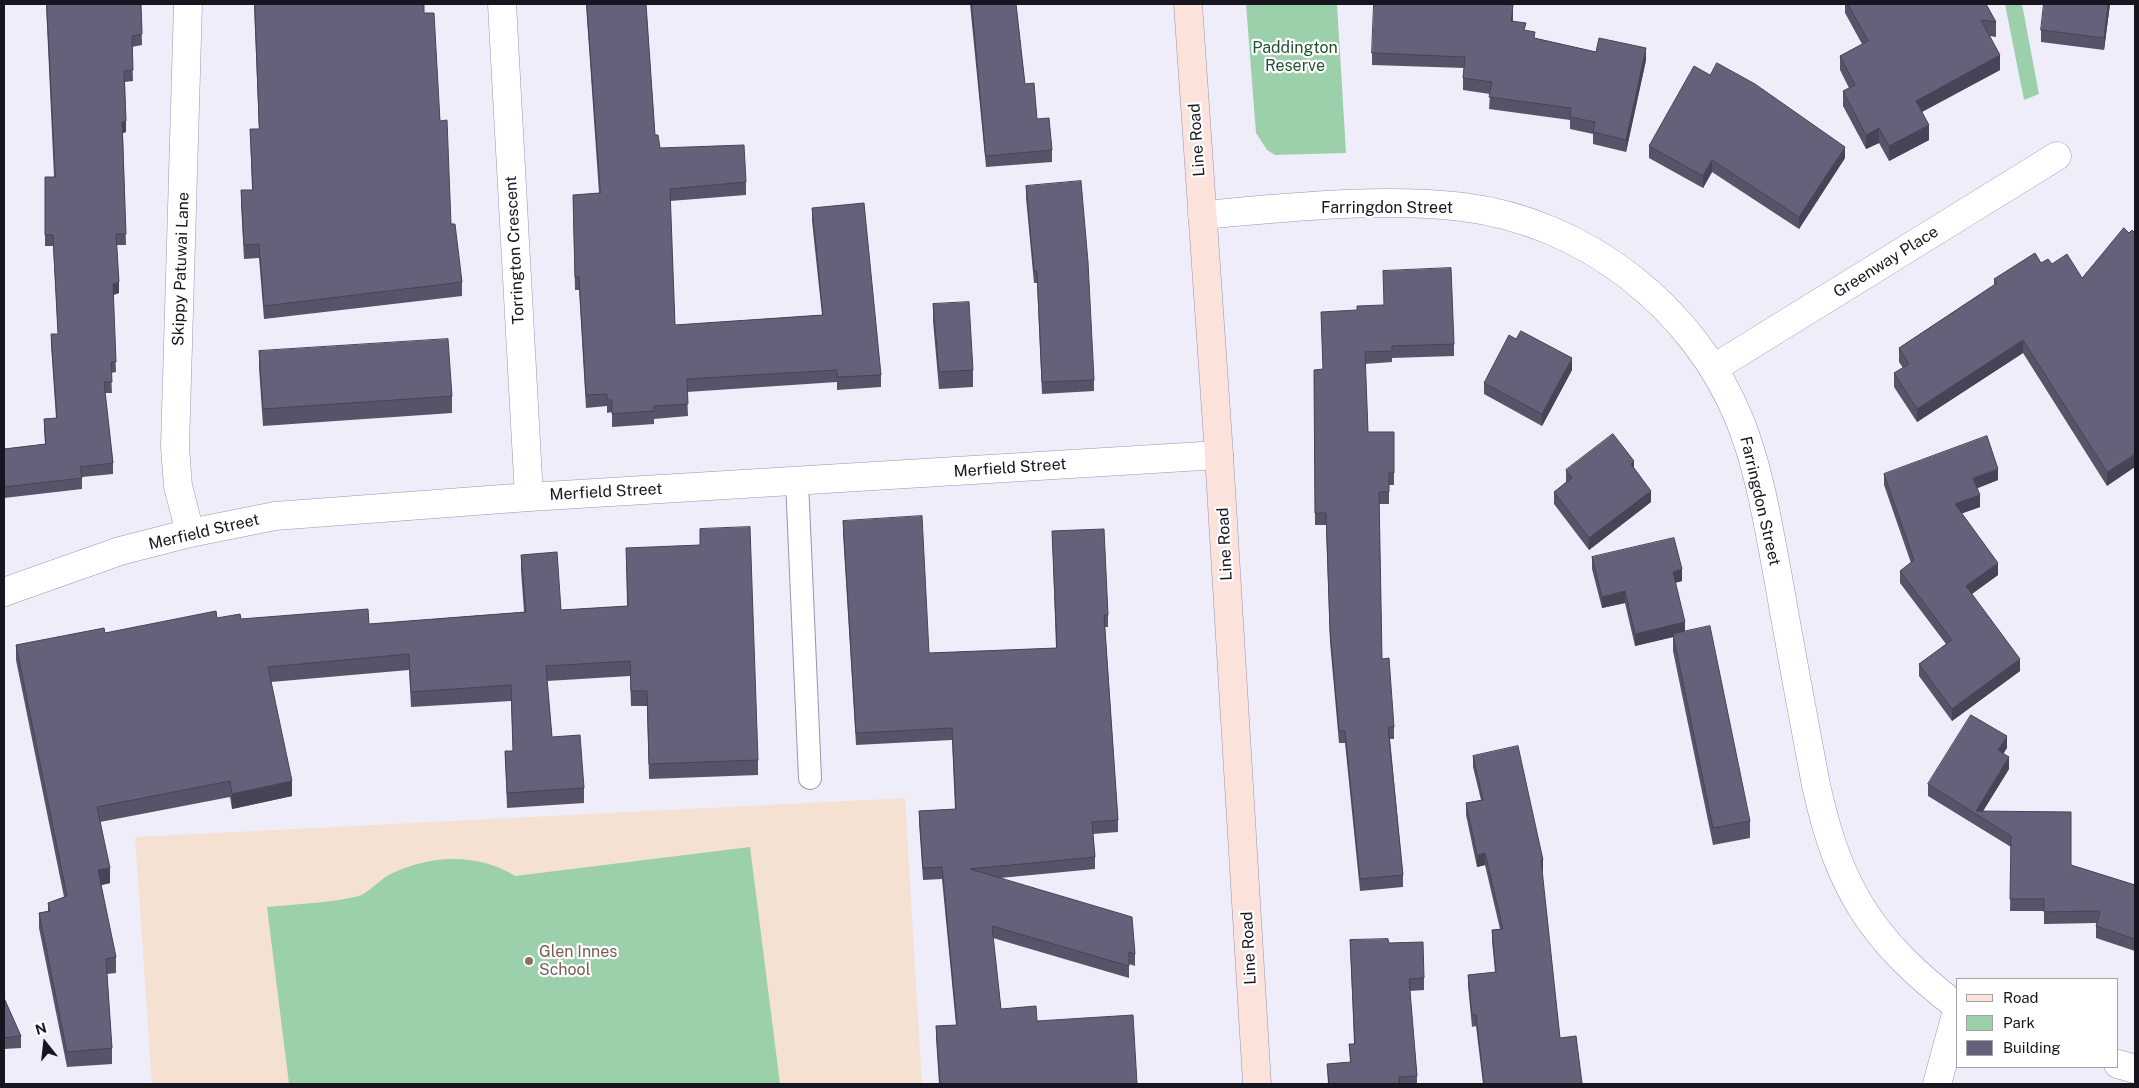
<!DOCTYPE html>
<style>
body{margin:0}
#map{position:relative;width:2139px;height:1088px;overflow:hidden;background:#f0edfa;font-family:"Public Sans",sans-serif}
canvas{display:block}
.frame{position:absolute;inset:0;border:5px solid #17151f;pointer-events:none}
.legend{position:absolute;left:1956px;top:978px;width:162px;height:90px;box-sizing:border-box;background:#fff;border:1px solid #a2a1a5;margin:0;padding:6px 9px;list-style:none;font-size:15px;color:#17151f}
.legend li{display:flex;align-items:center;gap:10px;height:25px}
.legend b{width:25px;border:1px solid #a2a1a5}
.north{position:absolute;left:20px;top:1018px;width:50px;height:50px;-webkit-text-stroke:4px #fff;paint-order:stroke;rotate:344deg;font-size:14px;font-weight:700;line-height:20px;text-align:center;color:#17151f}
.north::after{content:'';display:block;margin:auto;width:18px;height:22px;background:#17151f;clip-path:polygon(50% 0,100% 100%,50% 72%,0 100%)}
</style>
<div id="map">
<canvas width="2139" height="1088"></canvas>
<div class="frame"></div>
<ul class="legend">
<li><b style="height:6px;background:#fbe2da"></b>Road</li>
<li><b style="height:14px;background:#9cd0ab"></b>Park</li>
<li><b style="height:14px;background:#67607b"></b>Building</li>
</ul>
<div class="north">N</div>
</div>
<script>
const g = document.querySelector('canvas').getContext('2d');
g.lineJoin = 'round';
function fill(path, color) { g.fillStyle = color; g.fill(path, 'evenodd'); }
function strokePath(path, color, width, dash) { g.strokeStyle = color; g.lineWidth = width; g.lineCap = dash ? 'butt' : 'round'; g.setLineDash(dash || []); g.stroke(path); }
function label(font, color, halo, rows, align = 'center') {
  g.font = font + ' "Public Sans",sans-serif'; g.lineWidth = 4.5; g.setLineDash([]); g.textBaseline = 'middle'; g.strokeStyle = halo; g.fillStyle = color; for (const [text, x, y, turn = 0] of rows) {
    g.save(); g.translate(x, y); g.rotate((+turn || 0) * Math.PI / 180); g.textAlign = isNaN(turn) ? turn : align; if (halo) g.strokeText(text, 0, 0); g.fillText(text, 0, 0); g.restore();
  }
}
fill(new Path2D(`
 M905 798 922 1084H152L135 837Z`), '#f5e1d2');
fill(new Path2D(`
 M1246 4H1337L1346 153 1275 155 1267 150 1256 133Z
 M2005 4H2022L2039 94 2024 100Z
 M750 847 780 1084H289L267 907C295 904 332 903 359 896 366 894 379 881 387 876 427 855 476 852 515 876Z`), '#9cd0ab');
const lane = new Path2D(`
 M797 481 810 778`);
const street = new Path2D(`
 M188 4 175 447 178 486 190 533
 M502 4 529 497
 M1202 215C1285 208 1380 197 1463 207 1585 222 1694 307 1740 421 1760 471 1768 525 1778 577 1790 647 1803 716 1816 785 1839 890 1872 941 1958 1007L1937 1084
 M1714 368 2057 156
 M4 592 120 551 190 533 275 516 529 497 1219 455
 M2118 1064 2135 1069`);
const secondary = new Path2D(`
 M1188 4 1219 455 1257 1084`);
strokePath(lane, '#9993b0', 24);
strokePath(street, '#9993b0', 29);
strokePath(secondary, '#9993b0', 29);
strokePath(lane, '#fff', 22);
strokePath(street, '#fff', 28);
strokePath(secondary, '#fbe2da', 28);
fill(new Path2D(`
 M46 4H141L142 45 132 47 133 81 125 82 126 132 123 133 126 245H117L119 293 113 295 116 372 111 373 112 393H105L113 463V474L82 477V489L4 498V449L45 444 44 430V419L56 418 51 345V334H58L53 246H45V177H54Z
 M254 4 424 13 440 121 451 224 462 282V296L264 319 259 258 244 259 241 203V190H252L250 129H259Z
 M586 4H646L655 135 660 148 746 182V195L670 201 675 325 822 315 812 221V208L881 375V387L837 390V382L687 392 688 416 654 419V424L612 427V412L607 413V406L586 408 579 290H575L573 207V195L599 193Z
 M970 4H1016L1025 84 1037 119 1052 150V162L986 167Z
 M1845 4H1986L1996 22V37L1990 36 2000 70 1922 112 1929 140 1889 161 1879 143 1866 149 1843 106V91L1849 88 1840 70V56L1862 44 1845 13Z
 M2110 4 2104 50 2041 42V30Z
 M1513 17V21L1535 38 1596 52 1646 60 1626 152 1593 144V134L1570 129V120L1489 109 1490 94 1463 90V78L1464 68 1372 65V53Z
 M1649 146 1845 158 1799 229 1712 172 1703 188 1649 158Z
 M1026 186 1094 380V391L1042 394 1037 283H1034L1026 198Z
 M2124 228 2107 486 2023 353 1917 422 1894 387V373L1903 368 1899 362V348L1994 285V279L2041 263 2052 264 2082 278Z
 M933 304 973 370V387L939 389 933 321Z
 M1321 312 1454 344V356L1392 358V362L1365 364 1368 432H1394V485H1389V504H1379L1382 659 1394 727V739H1390L1403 875V887L1360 891 1345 743H1339L1330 642 1326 525H1315L1314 370 1323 369Z
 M259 351 452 396V413L263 426 259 368Z
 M1572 370 1542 426 1484 394V383Z
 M1634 469 1651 502 1589 550 1554 504V492L1566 482V470Z
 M1884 474 1998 480 1977 488 1980 507 1962 513 1998 575 1972 594 2020 671 1952 721 1919 676V664L1946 644 1900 583V571L1911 563 1884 485Z
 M843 521 929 653 1056 648 1052 531 1108 615V627H1105L1118 820V832L1093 834 1095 857V869L1000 878 1135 954V966L1129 964V978L993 938 1001 1009 1037 1021 1137 1084H939L936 1038V1026L956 1025 942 879 923 880 919 823V811L955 809 952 740 856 745 843 533Z
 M626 548 758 760V775L649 779 647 706H631L630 676 547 681 552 737 584 788V803L507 808 505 751H513L511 701 411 707 409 670 271 682 292 796 232 809 230 797 100 822 110 883 101 885 116 957V973L107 974 112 1048V1064L67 1067 39 928V913L48 911V903L64 897 16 660V645L217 618 369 624 524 612 521 570V555L561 610 627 606Z
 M1592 557 1682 581 1675 583 1685 631 1750 821V838L1713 845 1673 651V637L1635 646 1625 603 1602 608 1592 569Z
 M2007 748 2003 753 2009 769 1983 811 2071 865 2135 885V951L2096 938V926L2097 923 2044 924V911H2010L2011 847 1928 796V784Z
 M1473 756 1543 871 1542 872 1560 1038 1576 1036 1582 1084H1483L1476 1026 1472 1027 1468 986V975L1495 972 1492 941V930L1500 929 1485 865 1477 867 1466 815V803L1481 800 1473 767Z
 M1350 940 1389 943 1424 978V990L1410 991 1417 1076V1084H1328L1327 1064 1350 1062 1349 1044H1354Z
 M4 998 21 1036V1048L4 1049Z`), '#59536a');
fill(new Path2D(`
 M2108 4H2110L2104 50V38Z
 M1513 5V17L1511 32V21Z
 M1646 48V60L1626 152V140Z
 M2000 55V70L1916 115V101Z
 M126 121V132L122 133V122Z
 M1929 125V140L1889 161V146Z
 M1879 128V143L1866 149V135Z
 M1845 147V158L1799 229V217Z
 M1712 160V172L1703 188V176Z
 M119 282V293L113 295V284Z
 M2023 340V353L1917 422V409Z
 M1572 358V370L1542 426V414Z
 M2135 454V467L2107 486V472Z
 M1634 461V473L1631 464Z
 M1998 469V480L1973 490V478Z
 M1651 491V502L1589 550V538Z
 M1980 495V507L1955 516V504Z
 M1998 563V575L1966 598V586Z
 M1682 569V581L1673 583V572Z
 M1625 591V603L1602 608V597Z
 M1685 622V634H1673V637L1635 646V634Z
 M2020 659V671L1952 721V709Z
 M2007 736V748L1998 762V750Z
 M2009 757V769L1980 816 1976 811Z
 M292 781V796L232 809V794Z
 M1485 853V865L1477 867V855Z
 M1541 860H1543V871L1541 872Z
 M110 868V883L98 886V870Z`), '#484356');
const building = new Path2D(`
 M47 4H141L142 34 132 36 133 70 124 71 126 121 122 122 126 234H116L119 282 113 284 116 362H111L112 382H104L113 463 80 467 82 478 4 487V449L46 444 44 419 57 418 51 334H58L53 235H45V177H55Z
 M255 4H424V13H434L440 121 447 120 451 224H455L462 282 264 306 259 244 244 245 241 190H253L250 129H259Z
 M587 4H646L655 135H658L660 148 744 145 746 182 670 189 675 325 823 315 812 208 864 203 881 375 837 377V370L687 379 688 404 654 406V411L612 414V400H607V394L586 395 579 277H575L573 195 600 193Z
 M972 4H1016L1025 84 1034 83 1037 119 1049 118 1052 150 986 156Z
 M1374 4H1504L1513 5 1511 21 1526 23 1524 30 1535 32 1534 38 1596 52 1599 38 1646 48 1626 140 1593 132 1595 122 1570 117 1571 108 1489 97 1492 82 1463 78 1465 57 1372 53Z
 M1848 4H1986L1996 22 1981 20 2000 55 1916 101 1929 125 1889 146 1879 128 1866 135 1843 91 1855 85 1840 56 1868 41Z
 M2044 4H2108L2104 38 2041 30Z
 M1717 63 1755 84 1845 147 1799 217 1712 160 1703 176 1649 146 1694 66 1710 75Z
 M1081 181 1088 262 1094 380 1042 382 1037 271H1034L1026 186Z
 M2124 228 2129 233 2132 230 2135 233V454L2107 472 2023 340 1917 409 1894 373 1909 364 1899 348 1997 283 1994 279 2035 253 2041 263 2048 259 2052 264 2067 254 2082 278Z
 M1451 268 1454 344 1392 346V351L1365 352 1368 432H1394V473H1389V492H1379L1382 659 1389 658 1394 727H1388L1403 875 1360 879 1345 731H1339L1330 630 1326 513H1315L1314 370 1323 369 1321 312 1357 310V306L1384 305 1383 271Z
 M969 302 973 370 939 372 933 304Z
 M1521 331 1572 358 1542 414 1484 383 1509 335 1516 339Z
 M448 339 452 396 263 409 259 351Z
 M1613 434 1634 461 1631 464 1651 491 1589 538 1554 492 1572 478 1566 470Z
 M1987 436 1998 469 1973 478 1980 495 1955 504 1998 563 1966 586 2020 659 1952 709 1919 664 1952 640 1900 571 1914 560 1884 474Z
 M922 516 929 653 1057 648 1052 531 1104 529 1108 615H1104L1118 820 1092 822 1095 857 970 869 1132 917 1135 954 1129 952V966L992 926 1001 1009 1036 1006 1037 1021 1133 1015 1137 1084H940L936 1026 957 1025 942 867 923 868 919 811 956 809 952 728 856 733 843 521Z
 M750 527 758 760 649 764 647 691H631L630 661 546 666 552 737 580 735 584 788 507 793 505 751H513L511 685 411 692 409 654 268 667 292 781 232 794 230 781 97 807 110 868 98 870 116 957 106 959 112 1048 67 1052 39 913 50 911 48 903 67 896 16 645 104 628 105 633 216 611 217 618 240 614 241 619 368 609 369 624 526 612 521 555 557 552 561 610 628 606 626 548 700 545V529Z
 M1674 538 1682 569 1673 572 1685 622 1635 634 1625 591 1602 597 1592 557Z
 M1710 626 1750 821 1713 828 1673 634Z
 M1971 715 2007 736 1998 750 2009 757 1976 811 2071 812V865L2135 885V939L2096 926 2100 911 2044 912V899H2010L2011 836 1928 784Z
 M1518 746 1543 860H1541L1560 1038 1576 1036 1582 1083 1576 1084H1484L1476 1015H1472L1468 975 1496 972 1492 930 1503 929 1485 853 1477 855 1466 803 1483 800 1473 756Z
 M1388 939 1389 943 1423 942 1424 978 1409 979 1417 1076 1399 1077V1084H1329L1327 1064 1351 1062 1349 1044H1355L1350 940Z
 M4 998 21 1036 4 1038Z`);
fill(building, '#67607b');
strokePath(building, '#484356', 1);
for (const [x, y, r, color] of [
 [529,961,5,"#8d6e63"]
]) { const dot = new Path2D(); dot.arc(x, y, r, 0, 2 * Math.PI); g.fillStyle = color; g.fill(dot); strokePath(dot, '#fff', 2); }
label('16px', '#1f5232', '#fff', [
 ["Paddington",1295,48],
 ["Reserve",1295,66]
]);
label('16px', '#17151f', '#fff', [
 ["Line Road",1197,140,-94],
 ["Farringdon Street",1387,208],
 ["Torrington Crescent",515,250,-93],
 ["Greenway Place",1886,262,-32],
 ["Skippy Patuwai Lane",181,269,-88],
 ["Merfield Street",1010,468,-4],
 ["Merfield Street",606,492,-3],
 ["Farringdon Street",1760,501,77],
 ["Merfield Street",204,532,-13],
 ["Line Road",1225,544,-93],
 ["Line Road",1249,948,-93]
]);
label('16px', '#785e54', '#fff', [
 ["Glen Innes",539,952],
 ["School",539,970]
], 'left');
</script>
